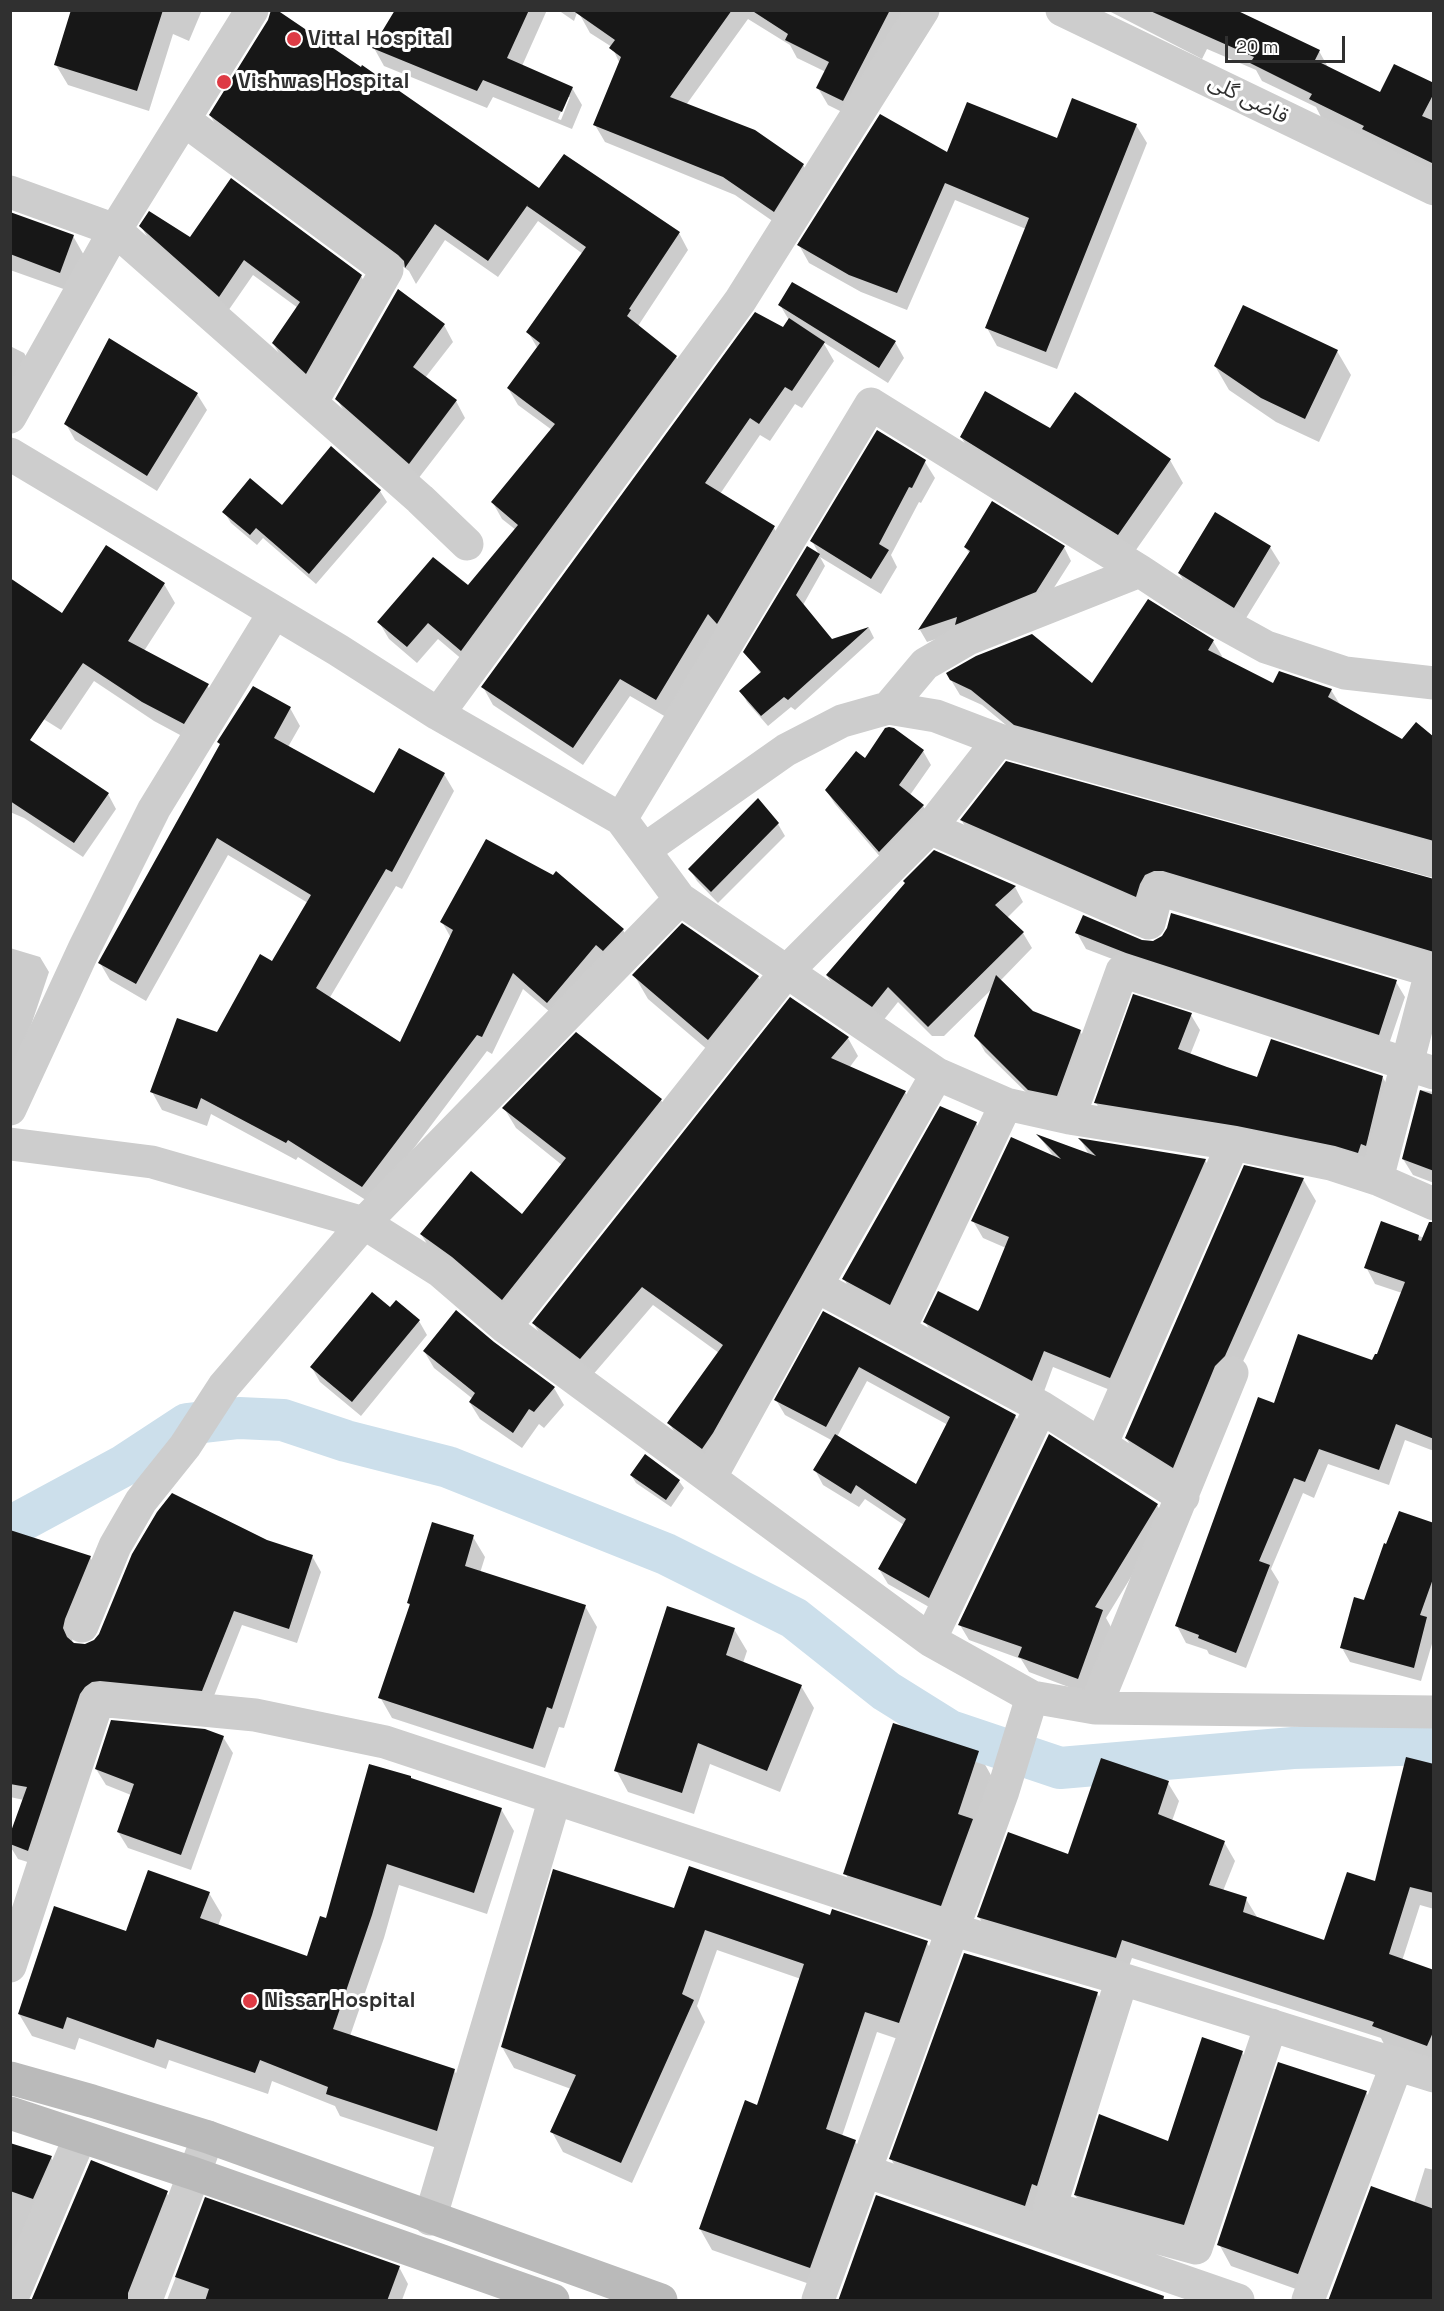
<!DOCTYPE html>
<meta charset="utf-8">
<style>
body{margin:0}
#map{position:relative;width:1444px;height:2311px;overflow:hidden;background:#fff;font-family:"Space Grotesk",sans-serif}
canvas{display:block}
.frame{position:absolute;inset:0;border:12px solid #303030;pointer-events:none}
.scale{position:absolute;left:1225px;top:36px;width:120px;height:27px;box-sizing:border-box;border:3px solid #303030;border-top:0;padding-left:8px;font-size:18px;line-height:21px;white-space:nowrap;color:#303030;-webkit-text-stroke:4px #fff;paint-order:stroke}
</style>
<div id="map">
<canvas width="1444" height="2311"></canvas>
<div class="frame"></div>
<div class="scale">20 m</div>
</div>
<script>
const g = document.querySelector('canvas').getContext('2d');
g.lineJoin = 'round';
function fill(path, color) { g.fillStyle = color; g.fill(path, 'evenodd'); }
function strokePath(path, color, width, dash) { g.strokeStyle = color; g.lineWidth = width; g.lineCap = dash ? 'butt' : 'round'; g.setLineDash(dash || []); g.stroke(path); }
function label(font, color, halo, rows, align = 'center') {
  g.font = font + ' "Space Grotesk","Noto Sans Arabic",sans-serif'; g.lineWidth = 6; g.setLineDash([]); g.textBaseline = 'middle'; g.strokeStyle = halo; g.fillStyle = color; for (const [text, x, y, turn = 0] of rows) {
    g.save(); g.translate(x, y); g.rotate((+turn || 0) * Math.PI / 180); g.textAlign = isNaN(turn) ? turn : align; if (halo) g.strokeText(text, 0, 0); g.fillText(text, 0, 0); g.restore();
  }
}
fill(new Path2D(`
 M73 10H202L189 41 173 34 149 111 68 85 56 65Z
 M416 10H547L522 66 572 88 582 105 572 129 493 97 487 108 384 66 374 48ZM567 97H570L561 120 558 119Z
 M558 10H578L574 21Z
 M583 10H912L854 118 828 105 818 88 826 72 797 58 790 45 748 19 686 105 803 165 813 182 784 229 735 195 605 142 595 125 620 64 612 47 590 33 580 15Z
 M1107 10H1231L1319 51 1329 69 1381 94 1434 85V180L1321 117 1316 107 1262 81 1256 70 1207 49 1202 59Z
 M210 115 540 190 679 233 688 250 638 326 676 357 685 374 471 667 438 639 417 663 389 639 379 622 468 587 516 530 502 519 493 503 552 430 518 405 508 388 538 349 528 332 583 254 538 221 498 277 445 240 416 284 409 271 220 132Z
 M1136 125 1147 143 1057 369 997 346 987 328 1026 229 955 200 907 310 861 292 809 263 799 245 948 154 1058 140Z
 M10 214 73 236 85 257 72 292 10 270Z
 M141 226 361 276 370 292 316 388 282 359 273 343 298 308 253 275 228 311 150 242Z
 M780 305 895 342 904 358 888 383 823 342 834 361 802 408 795 404 770 441 760 435 720 494 774 528 784 545 666 717 630 696 583 765 493 705 483 687 783 329 789 320Z
 M444 325 453 342 425 378 456 401 465 418 418 479 346 415 337 399Z
 M10 346 24 353 36 373 10 384Z
 M1337 351 1351 375 1319 442 1276 422 1229 390 1215 366Z
 M197 394 207 410 157 491 75 440 66 424Z
 M961 437 1170 460 1183 483 1131 557 975 460Z
 M332 448 380 491 387 502 316 584 263 538 257 545 231 523 224 512 282 507Z
 M925 462 935 478 921 503 919 502 891 555 897 567 881 594 820 557 825 566 803 605 832 640 869 628 874 638 795 710 791 707 768 726 747 702 741 691 761 674 745 652 808 548 820 556 812 541Z
 M965 547H1064L1071 561 1043 605 927 642 920 630 970 554Z
 M1270 547 1280 563 1243 623 1189 590 1179 573Z
 M164 584 175 603 144 651 207 685 218 704 195 743 154 721 94 681 61 730 10 698 62 615Z
 M1213 641 1222 656 1221 658 1273 685 1331 690 1341 706 1402 740 1434 838 1429 852 1024 740 982 705 960 695 951 680 1092 685Z
 M290 708 300 726 288 747 375 795 444 774 454 791 402 889 396 886 329 999 400 1044 451 938 442 922 553 877 556 874 623 930 633 948 558 1019 523 989 492 1054 487 1051 372 1204 298 1157 296 1160 211 1114 207 1126 162 1110 152 1092 218 1034 272 963 308 903 228 855 146 1001 110 980 100 963 221 746 219 742Z
 M10 737 108 794 116 809 83 857 24 818 10 812Z
 M923 751 931 765 910 795 923 806 932 820 888 866 835 804 826 790 865 760Z
 M758 801 778 824 785 836 718 903 697 881 690 869Z
 M962 821 1434 880V965L1174 887 1145 912 971 837Z
 M1015 887 1023 902 1007 918 1023 933 1032 948 1000 981 1033 1013 1080 1031 1089 1046 1065 1111 1039 1105 985 1052 976 1036 994 987 944 1036H932L898 1002 882 1022 836 991 827 976Z
 M1077 933 1396 982 1405 997 1387 1050 1136 968 1086 949Z
 M10 948 40 957 49 972 10 1088Z
 M634 975 758 977 772 1001 723 1063 648 999Z
 M1191 1015 1200 1030 1190 1055 1258 1079 1272 1041 1383 1078 1392 1093 1375 1161 1105 1118 1096 1103Z
 M848 1038 858 1056 849 1068 905 1092 915 1111 713 1466 680 1442 669 1423 719 1353 653 1305 591 1377 544 1342 534 1324Z
 M1421 1090 1434 1092V1183L1413 1175 1403 1159Z
 M661 1100 672 1120 515 1319 433 1254 421 1234 523 1216 562 1165 516 1128 504 1108Z
 M976 1123 985 1139 900 1320 853 1295 844 1279Z
 M1040 1137 1089 1155 1081 1140 1205 1160 1215 1177 1120 1394 1053 1367 1042 1397 935 1339 925 1322 978 1313 1006 1248 983 1238 973 1221 1054 1157Z
 M1303 1179 1316 1201 1185 1489 1139 1460 1126 1438Z
 M1382 1223 1433 1241 1434 1240V1451L1405 1440 1389 1485 1328 1464 1314 1498 1303 1493 1271 1569 1279 1582 1246 1668 1209 1654 1207 1650 1186 1643 1177 1626 1275 1405 1373 1362 1378 1356 1402 1293 1375 1284 1366 1267Z
 M396 1302 419 1321 427 1335 361 1416 320 1382 312 1368 390 1309Z
 M824 1313 1015 1416 1024 1431 938 1612 888 1584 879 1569 904 1525 865 1499 859 1507 823 1485 815 1470 833 1441 785 1415 776 1400ZM867 1381 948 1425 916 1486 837 1437Z
 M493 1343 554 1388 564 1405 544 1428 539 1424 522 1448 480 1419 470 1403 473 1399 434 1368 424 1351Z
 M631 1475 679 1481 684 1488 671 1507 636 1483Z
 M1157 1505 1166 1520 1106 1618 1111 1627 1087 1694 1029 1672 1021 1659 969 1640 960 1625Z
 M1434 1525V1637L1421 1681 1350 1662 1342 1648 1365 1602Z
 M10 1531 90 1557 99 1572 73 1635 72 1643 84 1646 267 1542 312 1556 321 1572 297 1643 242 1625 210 1706 109 1696 37 1865 18 1859 10 1846V1839L24 1800 10 1797Z
 M473 1537 485 1557 480 1573 585 1606 597 1627 564 1728 559 1727 545 1768 392 1718 380 1697 411 1607 408 1603Z
 M734 1629 747 1651 743 1663 801 1686 814 1708 780 1792 710 1764 694 1814 628 1792 616 1770Z
 M223 1737 233 1753 191 1870 128 1848 118 1832 131 1795 106 1785 96 1769Z
 M978 1752 992 1777 955 1929 859 1898 845 1873Z
 M1434 1765V1909L1420 1905 1402 1961 1434 1972V2062L1384 2044 1381 2038 1132 1958 1126 1975 989 1936 979 1917 1069 1855 1168 1783 1179 1801 1172 1821 1224 1842 1235 1861 1223 1891 1246 1899 1257 1917 1325 1942 1376 1883Z
 M410 1777 412 1780 501 1809 514 1831 487 1914 399 1885 384 1938 350 2036 454 2070 467 2092 449 2152 340 2116 335 2106 272 2081 268 2094 169 2060 166 2069 79 2038 75 2050 32 2036 19 2014 127 1933 209 1893 222 1915 218 1926 308 1958 327 1920Z
 M675 1910 831 1917 927 1943 939 1963 910 2043 877 2032 842 2136 855 2141 867 2162 821 2288 712 2250 700 2229 758 2107 801 1979 717 1950 697 2006 705 2022 632 2183 563 2152 552 2132 571 2089 514 2068 502 2047Z
 M1097 1993 1108 2012 1036 2225 902 2178 891 2159Z
 M1242 2052 1251 2068 1193 2241 1085 2211 1075 2195 1169 2143Z
 M1366 2092 1378 2113 1310 2294 1231 2266 1219 2244Z
 M10 2144 51 2157 60 2174 10 2290Z
 M1425 2168 1434 2170V2300L1414 2203Z
 M166 2192 176 2208 141 2300H33Z
 M206 2199 399 2267 408 2284 402 2300H167Z`), '#0003');
strokePath(new Path2D(`
 M10 1527 123 1466 187 1424 239 1418 283 1420 346 1441 448 1467 666 1554 794 1618 886 1691 950 1731 1060 1768 1293 1748 1434 1744`), '#ccdfeb', 42);
fill(new Path2D(`
 M71 10H163L137 91 54 65Z
 M271 10H277L361 67 362 65 539 188 564 154 680 232 629 309 631 310 627 316 677 356 461 651 428 623 407 647 377 622 433 557 468 585 518 525 491 502 555 424 507 388 540 343 526 332 586 247 527 206 529 203 488 261 435 224 405 268 404 261 398 255 209 115 268 20Z
 M395 10H529L507 58 573 87 562 112 483 80 477 91 372 48Z
 M572 10H732L670 97 755 130 804 164 774 212 723 177 593 125 621 57 609 48 615 40Z
 M751 10H890L843 101 816 88 829 62 785 40 788 34Z
 M1148 10H1236L1320 50 1315 60 1380 92 1394 64 1434 83V93L1422 116 1434 121V164L1362 129 1364 126 1309 99 1312 94 1250 63 1254 57Z
 M1072 98 1137 124 1046 352 985 328 1029 218 945 183 897 293 849 275 797 245 880 114 947 152 967 102 1057 138Z
 M231 178 362 275 306 374 272 343 300 302 244 260 219 297 139 226 149 211 190 237Z
 M10 212 74 235 60 273 10 254Z
 M792 282 896 341 879 368 778 305Z
 M398 289 445 324 413 367 457 400 409 464 335 399Z
 M1243 305 1338 350 1305 419 1261 398 1214 366Z
 M755 312 783 327 789 318 825 342 792 391 785 387 759 424 750 418 705 483 775 526 717 624 708 614 656 700 620 679 573 748 481 687Z
 M109 338 198 393 147 476 64 424Z
 M985 391 1050 428 1075 392 1171 459 1118 535 960 437Z
 M877 430 926 460 912 488 909 487 879 544 889 550 871 579 810 541Z
 M331 446 381 490 309 574 256 528 250 535 222 512 250 478 282 505Z
 M992 501 1065 546 1036 592 955 625 957 617 918 630 970 551 964 547Z
 M1215 512 1271 546 1234 608 1178 573Z
 M106 545 165 583 128 641 209 684 184 724 142 702 83 663 30 740 109 793 74 843 10 801V578L62 613Z
 M807 546 820 554 796 595 832 639 869 627 788 700 784 697 761 716 739 691 761 672 743 652Z
 M1148 599 1214 640 1208 650 1273 683 1279 671 1332 689 1328 697 1402 739 1416 722 1434 737V841L1014 725 971 690 950 680 946 673 976 656 1032 634 1092 683Z
 M253 686 291 707 274 738 374 793 399 748 445 773 392 872 386 869 316 988 400 1042 453 930 440 922 486 839 553 875 556 871 624 929 603 951 596 945 547 1003 513 973 482 1037 477 1035 362 1187 288 1140 286 1143 201 1098 197 1109 150 1092 177 1018 217 1032 260 954 272 961 311 895 217 838 136 984 98 963 220 744 217 742Z
 M889 727 894 728 924 750 899 785 924 805 879 852 825 790 856 751 865 758 885 728Z
 M1006 761 1434 879V952L1163 871H1154L1145 875 1140 884 1136 897 960 820Z
 M758 798 779 823 711 892 688 869Z
 M934 850 1016 886 995 905 1024 932 928 1027 888 987 872 1007 826 975 905 883 903 881Z
 M1171 913 1397 980 1379 1035 1126 953 1075 933 1083 915 1142 940 1153 941 1162 936 1167 928Z
 M682 923 759 976 708 1040 632 975Z
 M996 975 1033 1011 1081 1030 1057 1096 1028 1090 974 1036Z
 M1133 994 1192 1013 1178 1049 1227 1067 1257 1077 1271 1039 1383 1076 1366 1146 1361 1144 1358 1153 1335 1146 1237 1126 1094 1103Z
 M790 997 849 1037 831 1058 906 1091 713 1433 702 1449 667 1423 723 1345 642 1287 580 1359 532 1323Z
 M576 1032 662 1099 502 1300 452 1257 420 1234 471 1171 522 1214 566 1158 502 1108Z
 M1420 1090 1434 1095V1171L1402 1159Z
 M940 1106 977 1122 890 1305 842 1279Z
 M1036 1134 1096 1156 1078 1138 1206 1159 1110 1378 1044 1351 1032 1381 923 1322 938 1291 978 1311 980 1308 1009 1237 971 1221 1011 1137 1061 1159Z
 M1244 1165 1304 1178 1225 1356 1215 1366 1173 1468 1125 1438Z
 M1381 1221 1419 1235 1418 1240 1421 1241 1429 1222H1434V1439L1396 1424 1379 1470 1319 1449 1305 1482 1294 1478 1259 1561 1270 1565 1236 1653 1198 1638 1199 1635 1175 1626 1258 1397 1274 1403 1298 1334 1372 1360 1375 1354H1377L1405 1282 1364 1268Z
 M372 1292 390 1307 396 1300 420 1320 352 1402 310 1367Z
 M456 1310 494 1342 555 1387 534 1412 529 1409 513 1433 469 1402 475 1393 423 1351Z
 M823 1311 1016 1415 929 1598 878 1569 906 1519 856 1485 851 1494 813 1470 835 1434 916 1484 950 1417 859 1367 826 1427 774 1400Z
 M1049 1434 1158 1504 1095 1607 1103 1610 1078 1679 1018 1657 1022 1647 958 1625Z
 M645 1454 680 1480 666 1500 630 1475Z
 M172 1493 267 1540 313 1555 289 1629 234 1611 202 1691 100 1681 92 1682 85 1687 80 1694 28 1851 10 1844V1834L27 1787 10 1784V1530L91 1556 65 1619 63 1628 67 1637 74 1643 85 1644 94 1640 99 1634 132 1554 157 1512Z
 M1399 1511 1434 1523V1576L1420 1615 1427 1617 1414 1668 1340 1648 1354 1597 1364 1600 1384 1543 1386 1544Z
 M432 1522 474 1535 465 1566 586 1605 552 1709 547 1707 533 1749 378 1698 410 1604 407 1603Z
 M667 1606 735 1628 726 1655 802 1685 767 1771 698 1743 682 1793 614 1771Z
 M111 1720 205 1729 224 1736 181 1855 117 1832 134 1784 95 1769Z
 M893 1723 979 1751 958 1814 973 1819 941 1906 843 1874Z
 M1406 1757 1434 1764V1893L1410 1887 1389 1954 1434 1970V2030L1427 2046 1372 2026 1374 2022 1122 1940 1116 1958 977 1917 1008 1832 1068 1854 1101 1758 1169 1781 1158 1814 1225 1841 1209 1885 1247 1897 1243 1912 1324 1940 1347 1872 1375 1881Z
 M369 1764 411 1776V1778L502 1808 474 1893 387 1864 372 1915 333 2029 455 2069 437 2131 326 2094 328 2087 260 2060 255 2073 157 2039 154 2048 67 2017 63 2029 18 2014 54 1906 126 1931 148 1870 210 1892 200 1918 307 1956 320 1916 326 1918Z
 M689 1866 830 1915 832 1909 928 1941 899 2023 865 2012 826 2129 856 2140 810 2268 699 2229 745 2100 757 2105 804 1964 705 1930 682 1994 694 2000 621 2163 550 2132 576 2075 501 2047 553 1869 674 1908Z
 M964 1953 1098 1992 1037 2186 1032 2184 1025 2206 889 2159Z
 M1202 2037 1243 2051 1184 2225 1074 2195 1099 2114 1168 2141Z
 M1278 2062 1367 2091 1298 2274 1217 2245Z
 M10 2143 52 2156 33 2199 10 2191Z
 M91 2160 168 2191 128 2293V2301H31Z
 M1371 2186 1434 2209V2301H1328Z
 M876 2195 1164 2296 1163 2301H838Z
 M205 2197 400 2266 387 2301H205L209 2289 175 2277Z`), '#171717');
strokePath(new Path2D(`
 M1062 10 1434 189
 M184 120 387 270 311 403
 M10 192 115 230 420 499 467 544
 M10 417 115 230 252 10
 M10 454 338 650 438 714 621 819 680 899 937 1074 1006 1104 1069 1118 1233 1144 1331 1164 1377 1179 1434 1204
 M1140 571 1199 610 1266 647 1345 673 1434 683
 M438 714 740 301 923 10
 M621 819 871 404 1140 571 968 639 925 664 888 708
 M930 828 1149 923 1158 889 1434 972
 M644 850 786 750 842 721 888 708 936 716 999 740 1434 861
 M10 1109 84 949 154 809 274 613
 M1069 1118 1122 971 1434 1073
 M10 1144 152 1162 364 1223 680 899
 M1377 1179 1431 972
 M816 1286 937 1074
 M505 1327 787 971 930 828 999 740
 M899 1330 1006 1104
 M1041 1407 1183 1497
 M1101 1445 1233 1144
 M710 1478 816 1286 1041 1407 930 1640
 M82 1626 115 1546 141 1501 185 1446 224 1386 364 1223 440 1271 505 1327 930 1640 1032 1697 1003 1791 818 2300
 M1032 1697 1095 1708 1434 1712
 M1095 1708 1232 1373
 M10 1966 98 1700 255 1715 385 1742 954 1930 1122 1979 1434 2076
 M1122 1979 1050 2208 1196 2248 1271 2025
 M865 2171 1238 2300
 M430 2219 555 1798
 M11 2300 80 2137
 M146 2300 208 2137
 M1308 2300 1397 2064`), '#cdcdcd', 33);
strokePath(new Path2D(`
 M10 2078 92 2101 208 2137 661 2300
 M10 2113 195 2174 553 2300`), '#bababa', 33);
for (const [x, y, r, color] of [
 [294,39,8,"#de3b45"],
 [224,82,8,"#de3b45"],
 [250,2001,8,"#de3b45"]
]) { const dot = new Path2D(); dot.arc(x, y, r, 0, 2 * Math.PI); g.fillStyle = color; g.fill(dot); strokePath(dot, '#fff', 2); }
label('bold 21px', '#303030', '#fff', [
 ["Vittal Hospital",308,39],
 ["Vishwas Hospital",238,82],
 ["Nissar Hospital",264,2001]
], 'left');
label('21px', '#303030', '#fff', [
 ["قاضی گلی",1248,100,26]
]);
</script>
